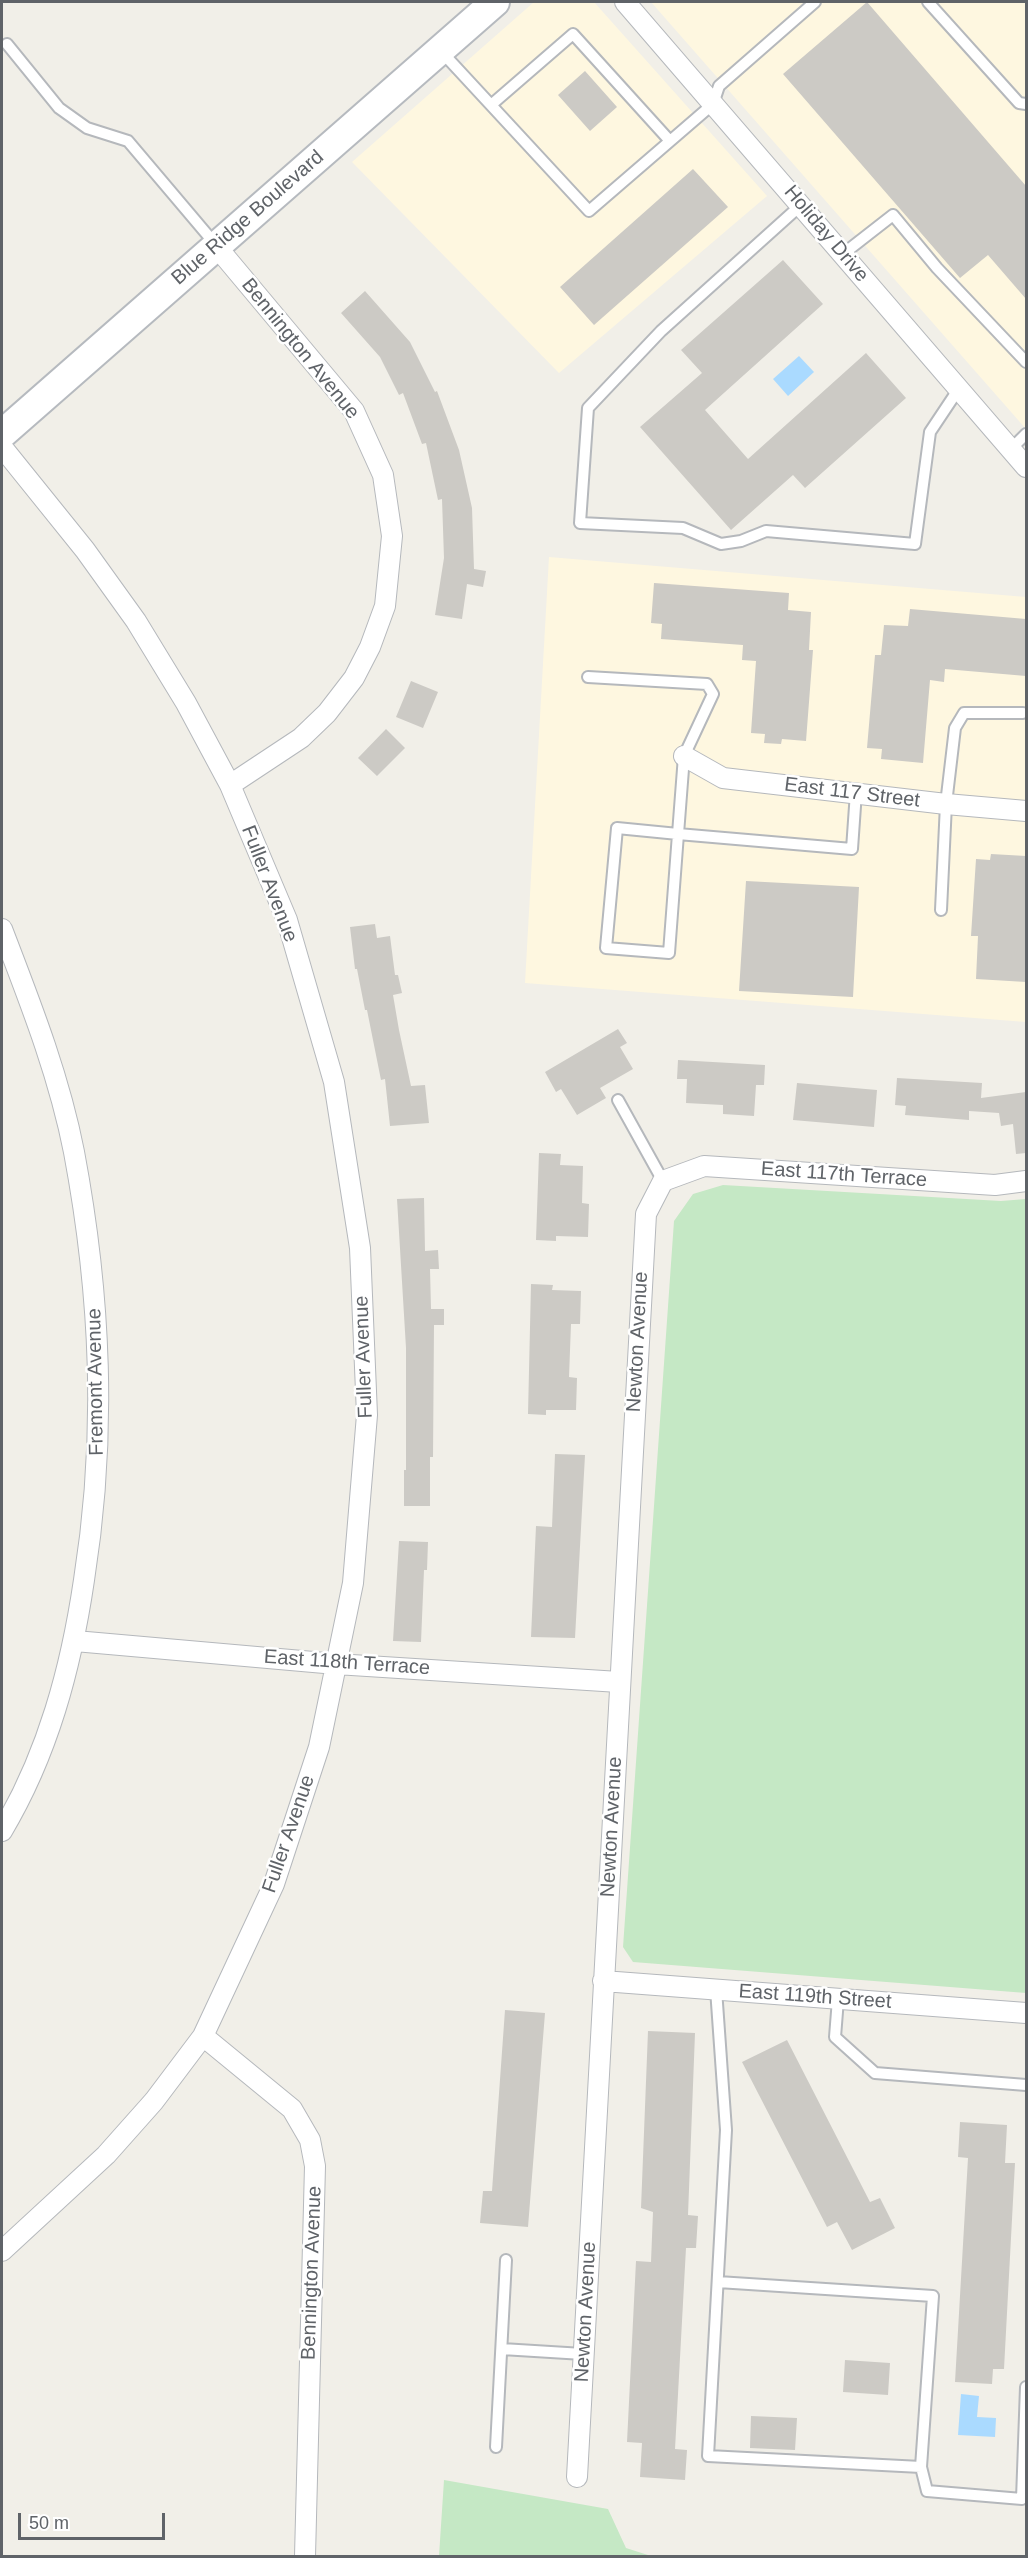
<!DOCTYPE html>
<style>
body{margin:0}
#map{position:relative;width:1028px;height:2558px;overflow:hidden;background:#f1efe8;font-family:Arial,sans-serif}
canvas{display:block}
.frame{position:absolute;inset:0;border:3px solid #5f6368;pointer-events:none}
.scale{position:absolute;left:18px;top:2513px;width:147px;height:27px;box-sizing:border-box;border:3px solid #5f6368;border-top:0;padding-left:8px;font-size:18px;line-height:21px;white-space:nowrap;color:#5f6368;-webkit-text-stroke:4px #fff;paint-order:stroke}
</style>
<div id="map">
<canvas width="1028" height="2558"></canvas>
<div class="frame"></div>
<div class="scale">50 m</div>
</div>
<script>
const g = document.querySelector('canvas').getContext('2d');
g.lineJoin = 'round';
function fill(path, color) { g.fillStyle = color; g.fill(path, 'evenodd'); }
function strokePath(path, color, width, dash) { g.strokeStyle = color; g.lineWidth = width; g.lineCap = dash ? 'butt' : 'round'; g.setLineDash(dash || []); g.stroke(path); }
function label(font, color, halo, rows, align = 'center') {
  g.font = font + ' Arial,sans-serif'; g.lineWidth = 5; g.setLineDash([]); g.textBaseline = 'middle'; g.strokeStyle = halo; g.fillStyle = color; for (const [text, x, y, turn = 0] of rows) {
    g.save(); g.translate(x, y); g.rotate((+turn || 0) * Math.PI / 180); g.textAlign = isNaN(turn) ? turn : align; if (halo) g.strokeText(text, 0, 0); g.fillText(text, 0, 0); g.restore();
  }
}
fill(new Path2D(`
 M534 2H594L767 196 559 373 352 162Z
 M651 2H1026V429Z
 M549 557 1026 597V1022L525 983Z`), '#fef7e0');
fill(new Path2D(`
 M723 1185 1001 1201 1026 1199V1993L633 1962 623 1947 674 1221 693 1194Z
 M444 2480 608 2509 626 2548 651 2556H439Z`), '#c5e8c5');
fill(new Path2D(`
 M799 356 814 372 788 396 773 379Z
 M961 2394 979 2396 977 2417 996 2418 995 2437 958 2435Z`), '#aadaff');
fill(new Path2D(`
 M867 2 1026 186V299L988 255 960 278 783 74Z
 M585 71 617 107 590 131 558 95Z
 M693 169 728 207 594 325 560 287Z
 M783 260 823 304 705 410 748 459 866 353 906 398 805 488 793 475 731 530 640 427 702 373 681 350Z
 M365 291 410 342 435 392 437 391 459 450 472 508 474 569 486 571 483 587 467 584 462 619 435 615 444 558 442 499 438 500 426 443 422 444 403 393 399 395 380 357 341 313Z
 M654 583 789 593 788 610 811 612 809 650H813L806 741 782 739 781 744 764 743 765 734 751 733 756 661 742 660 743 645 661 639 662 624 651 623Z
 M910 609 1026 619V676L945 669 944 682 930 680 923 763 881 759 882 749 867 748 875 655H881L884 625 908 626Z
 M411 681 438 692 423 728 396 717Z
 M386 729 405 748 377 776 358 758Z
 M991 854 1026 856V982L976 979 978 936H971L976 859 990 860Z
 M746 881 859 887 853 997 739 991Z
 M375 924 377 938 390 936 395 975H398L402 993 393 995 399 1030 411 1086 425 1085 429 1123 390 1126 385 1079 381 1080 367 1010H365L357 969H355L350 927Z
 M618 1029 627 1043 620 1047 633 1069 600 1088 606 1098 577 1115 561 1089 556 1092 545 1072Z
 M678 1060 765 1065 764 1085H756L754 1116 723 1114V1105L686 1103 687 1079H677Z
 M897 1078 982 1083 981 1098 1026 1092V1153L1016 1154 1013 1124 1001 1126 999 1113 969 1111V1120L905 1115 906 1106 895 1105Z
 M797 1083 877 1090 874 1127 793 1120Z
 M539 1153 561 1154 560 1165 583 1166 582 1203 589 1204 588 1237 556 1236V1241L536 1240Z
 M424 1198 425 1251 438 1250 439 1269H430L431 1309H444V1325H434L433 1457H430V1506H404V1470H406V1348L397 1199Z
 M531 1284 553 1285 552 1290 581 1291 580 1324H571L569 1377 577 1378 576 1410H546V1415L528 1414Z
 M555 1454 585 1455 575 1638 531 1637 536 1526 552 1527Z
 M399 1541 428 1542 427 1570H424L421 1642 393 1641Z
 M505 2010 545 2013 528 2227 480 2223 483 2191H492Z
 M648 2031 695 2033 688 2215 698 2216 696 2248H686L675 2449 687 2450 685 2480 640 2477 642 2443 627 2442 636 2261 651 2262 653 2212 641 2208Z
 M787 2040 870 2202 880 2198 895 2228 852 2250 837 2222 827 2227 742 2062Z
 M960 2122 1007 2125 1005 2163H1015L1004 2369H993L992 2384 955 2382 968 2158 958 2157Z
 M845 2360 890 2363 888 2395 843 2392Z
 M751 2416 797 2418 795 2450 750 2448Z`), '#cccac5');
const service = new Path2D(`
 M928 2 1019 103 1026 104
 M7 44 59 108 87 128 128 141 216 245
 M440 50 589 211 713 104 719 86 815 2
 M491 105 573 34 670 141
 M801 205 661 331 588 408 580 523 683 528 721 544 741 541 766 531 915 544 930 432 958 390
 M843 254 893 215 937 268 1026 362
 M1011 449 1026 434
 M588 677 707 684 713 694 684 756 678 834 852 849 856 792
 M617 828 678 834 669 953 606 948Z
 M941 910 946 804 955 728 964 713H1023
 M618 1100 663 1181
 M716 1989 726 2130 708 2456 921 2467 933 2296 718 2282
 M838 1999 835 2037 875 2073 1026 2085
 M502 2349 583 2354
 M496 2447 506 2260
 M921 2467 927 2491 1022 2499 1026 2387`);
const minor = new Path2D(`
 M625 2 1026 467
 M216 246 354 411 383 475 392 536 385 606 370 647 354 678 327 713 301 738 230 785
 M2 447 85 550 136 621 186 703 230 785 287 920 334 1082 360 1248 367 1415 353 1583 319 1747 274 1884 203 2036 154 2101 106 2155 2 2251
 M684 756 723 778 946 804 1026 811
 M2 929C30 1002 59 1075 74 1152 101 1296 107 1435 84 1580 71 1668 48 1754 2 1831
 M75 1641 336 1664 619 1682
 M603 1981 1026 2013
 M203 2036 292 2109 310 2140 315 2166 305 2556
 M577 2477 646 1214 663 1181 704 1166 995 1185 1026 1181`);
const secondary = new Path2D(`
 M2 434 495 2`);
strokePath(service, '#b5b8bc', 14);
strokePath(minor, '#b5b8bc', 22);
strokePath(secondary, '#b6babf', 32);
strokePath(service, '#fff', 10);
strokePath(minor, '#fff', 20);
strokePath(secondary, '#fff', 28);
label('20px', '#5f6368', '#fff', [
 ["Blue Ridge Boulevard",248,218,-41],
 ["Holiday Drive",826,234,50],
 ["Bennington Avenue",300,349,51],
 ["East 117 Street",852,793,7],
 ["Fuller Avenue",269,884,69],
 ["East 117th Terrace",844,1175,4],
 ["Newton Avenue",638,1342,-87],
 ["Fuller Avenue",364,1357,-92],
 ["Fremont Avenue",96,1382,-91],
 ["East 118th Terrace",347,1663,4],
 ["Newton Avenue",612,1827,-87],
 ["Fuller Avenue",289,1834,-71],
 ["East 119th Street",815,1997,4],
 ["Bennington Avenue",312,2273,-88],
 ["Newton Avenue",586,2312,-87]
]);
</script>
